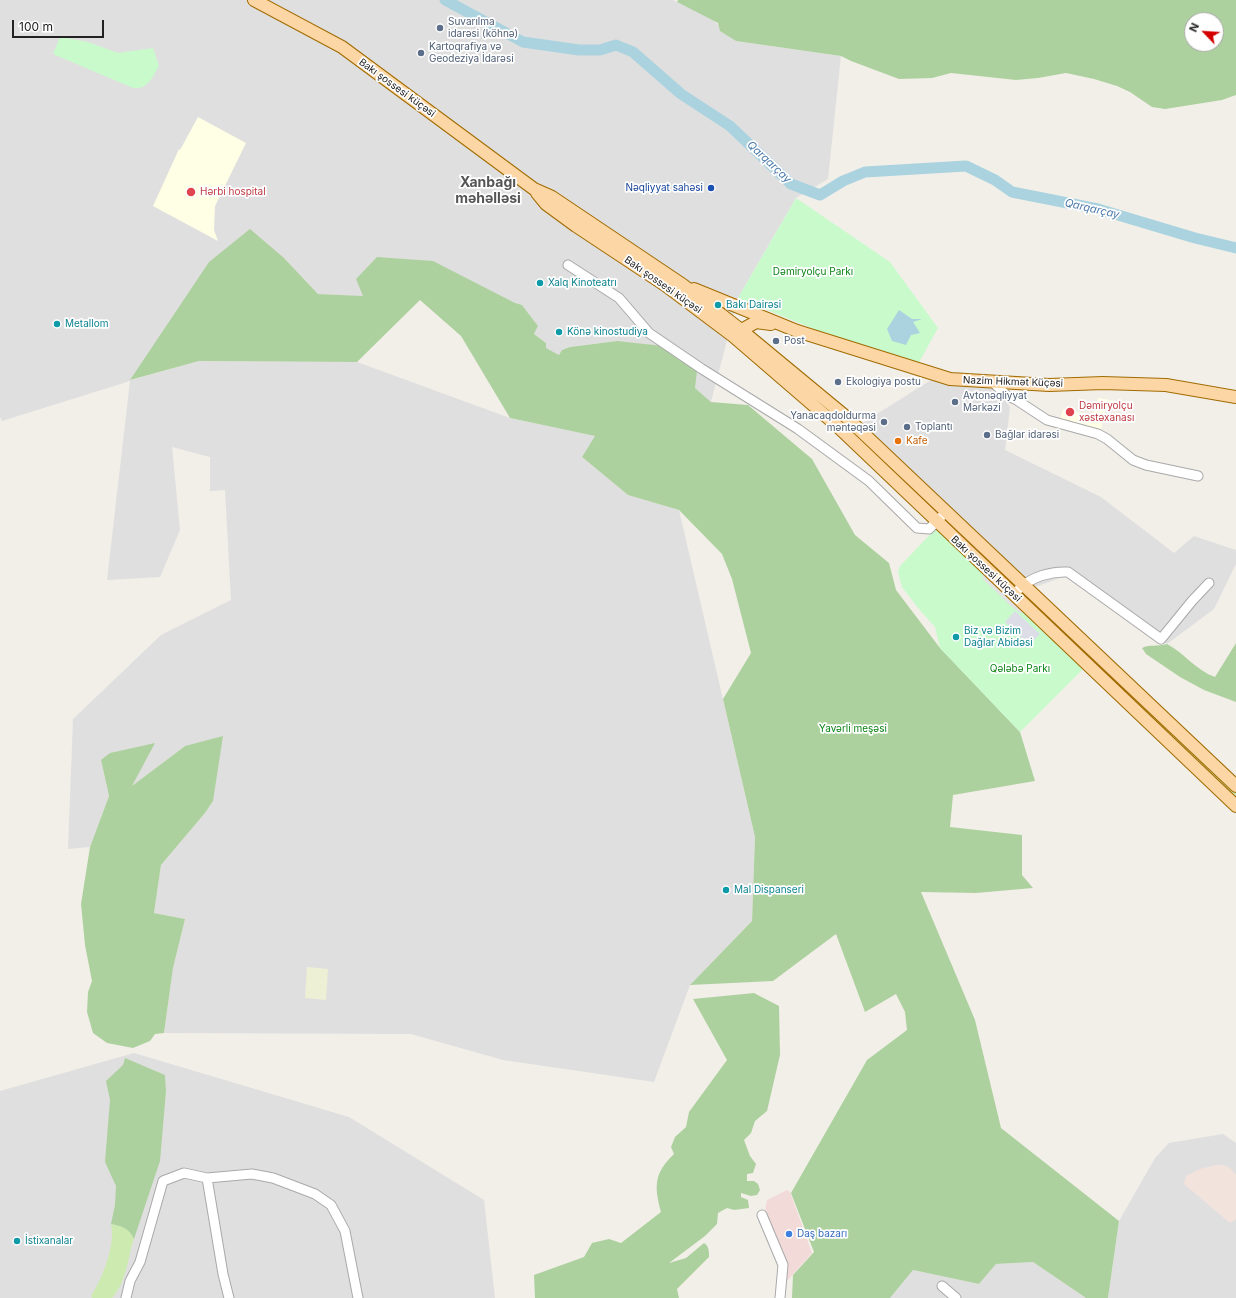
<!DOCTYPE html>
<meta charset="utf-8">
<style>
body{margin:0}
#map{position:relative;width:1236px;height:1298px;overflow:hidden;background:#f2efe9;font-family:Inter,sans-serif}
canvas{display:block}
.north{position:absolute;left:1184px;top:12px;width:40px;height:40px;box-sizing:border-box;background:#fff;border:1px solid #a7a7a7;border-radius:50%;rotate:295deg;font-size:11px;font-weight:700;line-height:16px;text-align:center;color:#222}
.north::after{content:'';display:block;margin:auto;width:14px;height:18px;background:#d40000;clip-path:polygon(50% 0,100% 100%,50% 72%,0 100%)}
.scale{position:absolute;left:12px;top:20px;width:92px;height:18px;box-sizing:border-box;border:2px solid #222;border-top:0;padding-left:5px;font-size:12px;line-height:14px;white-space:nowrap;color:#222;-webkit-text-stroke:3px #fff;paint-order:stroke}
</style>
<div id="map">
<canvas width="1236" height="1298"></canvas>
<div class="north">N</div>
<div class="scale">100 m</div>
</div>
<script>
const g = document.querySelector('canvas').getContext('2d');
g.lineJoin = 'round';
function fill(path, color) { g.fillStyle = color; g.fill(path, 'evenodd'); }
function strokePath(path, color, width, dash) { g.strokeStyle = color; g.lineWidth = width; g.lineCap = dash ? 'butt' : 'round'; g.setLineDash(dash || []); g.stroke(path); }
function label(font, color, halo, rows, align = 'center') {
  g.font = font + ' Inter,sans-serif'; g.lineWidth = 3.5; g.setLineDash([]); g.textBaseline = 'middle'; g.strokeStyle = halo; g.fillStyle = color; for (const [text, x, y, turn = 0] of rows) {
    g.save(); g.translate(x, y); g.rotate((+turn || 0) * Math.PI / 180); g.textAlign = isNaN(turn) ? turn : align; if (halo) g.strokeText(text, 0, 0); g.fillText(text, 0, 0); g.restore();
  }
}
fill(new Path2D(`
 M0 0H673L713 20 736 41 841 56 828 179 796 198 738 298 711 402 695 388 617 341 570 347 559 355 545 348 546 343 534 334 538 326 522 305 318 294 284 258 131 380 199 361 357 362 510 418 596 436 582 457 628 495 679 510 755 837 752 921 690 985 654 1082 503 1060 411 1034 164 1033 173 968 185 919 154 913 161 865 205 813 213 801 185 746 131 787 101 760 109 796 90 847 68 849 73 719 161 635 231 600 225 490 210 491V457L172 447 180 530 160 577 107 580 130 381 2 421 0 417Z
 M931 380 996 389 1010 407 1005 450 1101 497 1174 553 1194 536 1236 550V564L1214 609 1167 644 1065 576 1022 592 861 424Z
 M134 1053 349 1117 484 1200 495 1298H0V1091Z
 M1223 1134 1236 1143V1298H1108L1119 1221 1155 1158 1169 1143Z
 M1033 1262 1086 1298H890L913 1270 979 1284 996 1264Z`), '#e0dfdf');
fill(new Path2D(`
 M787 1190 790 1192 812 1253 788 1280H784L764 1216 767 1200Z`), '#f2dad9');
fill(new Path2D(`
 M198 117 246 143 215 206 214 230 218 241 153 206 179 149 180 150Z
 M1098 398 1116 401 1114 409 1106 407 1101 429 1060 420 1063 409 1093 415Z`), '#ffffe5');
fill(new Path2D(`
 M1216 1165H1224L1231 1169 1236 1175V1219L1230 1223 1184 1184 1186 1176 1200 1169Z`), '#f3e3dd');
fill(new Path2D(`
 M307 967 328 969 326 1000 305 998Z`), '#eef0d5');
fill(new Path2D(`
 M845 421 939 510 935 514 841 424Z
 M953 522 1014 582 1011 585 949 526Z
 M1029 594 1236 792V800L1024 598Z
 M111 1224C122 1226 129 1228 134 1239 127 1259 127 1282 112 1298H92L91 1296C102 1279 116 1245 111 1224Z`), '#cdebb0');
fill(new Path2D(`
 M678 0H1236V95L1222 100 1165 109 1152 107 1130 92 1117 86 1094 79 1066 73 1038 78 1016 80 951 73 932 78 899 79 851 61 841 56 736 41 720 31 718 23 677 2ZM1192 20H1216V44H1192Z
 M250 229 284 258 318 294 363 296 356 279 377 257 433 261 515 303 522 305 538 326 534 334 546 343V348L559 355 562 350 570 347 617 341 663 346 697 371 695 388 711 402 748 405 812 459 855 535 889 563 896 590 940 648 1020 732 1035 781 953 795 950 827 1022 835V875L1033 888 976 893 921 892 975 1020 1001 1128 1119 1221 1108 1298H1086L1033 1262 996 1264 979 1284 913 1270 890 1298H792L793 1275 814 1252 791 1193 867 1060 907 1030 905 1012 896 994 865 1012 836 934 773 981 690 985 752 921 755 837 723 699 751 653 732 579 722 554 679 510 628 495 582 457 595 436 510 418 461 336 420 300 357 362 199 361 130 380 209 262Z
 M1236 643V702L1204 690 1180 677 1146 654 1142 648C1150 644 1157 647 1167 644 1184 653 1197 671 1215 677Z
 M223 736 213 801 205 813 161 865 154 913 185 919 173 968 164 1033 155 1034 150 1041 133 1048 107 1043 93 1033 87 1012 88 992 92 981 85 945 81 904 90 847 109 796 101 760 110 753 155 743 132 786 185 746Z
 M754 993 779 1006 780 1055 767 1111 755 1121 751 1133 744 1140 750 1156 756 1164 753 1173 747 1174V1181H754L758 1184 760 1190 757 1195 751 1196 741 1193V1197L748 1200 749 1208 734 1210 727 1208 718 1213 717 1224 705 1236 669 1263 686 1258 704 1243C709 1246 709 1251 709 1257L677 1289 679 1298H535L534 1275 584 1257 592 1243 609 1239 621 1243 661 1212C654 1186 654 1173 674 1154L671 1147 675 1137 686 1127 689 1112 727 1060 693 999Z
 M125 1058 165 1075 166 1091 160 1161 134 1239C129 1228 122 1226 111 1224L115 1205 116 1186 105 1162 110 1100 106 1081 123 1065Z`), '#add19e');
fill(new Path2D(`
 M60 37 88 42 118 53 153 48 159 66C152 78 148 90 133 88L53 54Z
 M796 198 890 262 938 328 917 366 858 347 738 298Z
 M937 527 1083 669 1020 732 940 648 935 627 918 608 902 587 898 572 900 566Z`), '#c8facc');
fill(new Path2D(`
 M983 569 1028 611 1020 613 1011 606 983 579Z`), '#e2e2e2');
fill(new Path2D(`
 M1015 611 1040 634 1029 645 1005 622Z`), '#dddde8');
fill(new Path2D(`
 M899 310 912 319H922L913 322 920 333 911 335 906 345 892 341 887 329Z`), '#aad3df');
strokePath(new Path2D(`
 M445 0 523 42 579 50H600L616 45 633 52 681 94 730 126 791 184 820 195 843 181 865 172 966 166 995 180 1012 192 1098 209 1195 238 1236 248`), '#aad3df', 11);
const minor = new Path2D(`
 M568 265 619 298 649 333 702 369 798 429 869 481 917 528 929 529 941 517
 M993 382 1007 396 1015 399 1047 420 1098 434 1107 439 1133 460 1146 465 1198 476
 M1019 589C1031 577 1051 571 1068 572L1161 639 1192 601 1209 583
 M207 1178 223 1274 229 1298
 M762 1215 783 1265 780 1298
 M942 1286 956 1298
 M126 1298 130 1281 140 1262 163 1181 184 1173 207 1178 252 1174 273 1178 315 1194 331 1205 345 1231 358 1298`);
const major = new Path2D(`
 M254 0 342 47 534 189 552 197 683 285 741 330 845 416 1236 786
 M537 193 546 204 576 226 665 285 733 336 835 424 1236 806
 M694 289 797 331 950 379 1049 385 1103 383 1166 385 1236 397
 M736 333 756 322 771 324`);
strokePath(minor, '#a9a9a9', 11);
strokePath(major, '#a06b00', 14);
strokePath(minor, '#fff', 9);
strokePath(major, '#fcd6a4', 12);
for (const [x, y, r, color] of [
 [440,28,4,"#5c6f8a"],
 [421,53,4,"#5c6f8a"],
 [711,188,4,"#1a4fb4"],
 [191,192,5,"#e0444e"],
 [540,283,4,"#0f9aa8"],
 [718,305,4,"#0f9aa8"],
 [57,324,4,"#0f9aa8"],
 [559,332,4,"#0f9aa8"],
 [776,341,4,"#5c6f8a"],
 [838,382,4,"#5c6f8a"],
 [955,402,4,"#5c6f8a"],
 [1070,412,5,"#e0444e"],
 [884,422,4,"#5c6f8a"],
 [907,427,4,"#5c6f8a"],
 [987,435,4,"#5c6f8a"],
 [898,441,4,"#e8710a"],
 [956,637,4,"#0f9aa8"],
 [726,890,4,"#0f9aa8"],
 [789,1234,4,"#3f7fe0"],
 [17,1241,4,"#0f9aa8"]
]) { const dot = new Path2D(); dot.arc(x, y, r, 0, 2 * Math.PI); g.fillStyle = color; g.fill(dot); strokePath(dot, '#fff', 1.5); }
label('10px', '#4e5e75', '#fff', [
 ["Suvarılma",448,22],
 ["idarəsi (köhnə)",448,34],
 ["Kartoqrafiya və",429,47],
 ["Geodeziya İdarəsi",429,59],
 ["Post",784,341],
 ["Ekologiya postu",846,382],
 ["Avtonəqliyyat",963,396],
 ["Mərkəzi",963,408],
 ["Yanacaqdoldurma",876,416,"right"],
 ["məntəqəsi",876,428,"right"],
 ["Toplantı",915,427],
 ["Bağlar idarəsi",995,435]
], 'left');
label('10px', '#222', '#fff', [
 ["Bakı şossesi küçəsi",397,88,36],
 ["Bakı şossesi küçəsi",663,285,35],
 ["Nazim Hikmət Küçəsi",1013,382,2],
 ["Bakı şossesi küçəsi",986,569,43]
]);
label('10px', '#164399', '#fff', [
 ["Nəqliyyat sahəsi",703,188]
], 'right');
label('10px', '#be3a42', '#fff', [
 ["Hərbi hospital",200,192],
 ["Dəmiryolçu",1079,406],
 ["xəstəxanası",1079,418]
], 'left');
label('10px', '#0c8416', '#fff', [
 ["Dəmiryolçu Parkı",813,272],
 ["Qələbə Parkı",1020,669],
 ["Yavərli meşəsi",853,729]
]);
label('10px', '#0d838f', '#fff', [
 ["Xalq Kinoteatrı",548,283],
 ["Bakı Dairəsi",726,305],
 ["Metallom",65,324],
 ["Könə kinostudiya",567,332],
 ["Biz və Bizim",964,631],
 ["Dağlar Abidəsi",964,643],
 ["Mal Dispanseri",734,890],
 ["İstixanalar",25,1241]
], 'left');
label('10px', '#c56008', '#fff', [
 ["Kafe",906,441]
], 'left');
label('10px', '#366cbe', '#fff', [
 ["Daş bazarı",797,1234]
], 'left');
label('italic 11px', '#4a7aab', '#fff', [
 ["Qarqarçay",769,162,43],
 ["Qarqarçay",1092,209,13]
]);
label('bold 14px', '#555', '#fff', [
 ["Xanbağı",488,183],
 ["məhəlləsi",488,199]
]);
</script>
